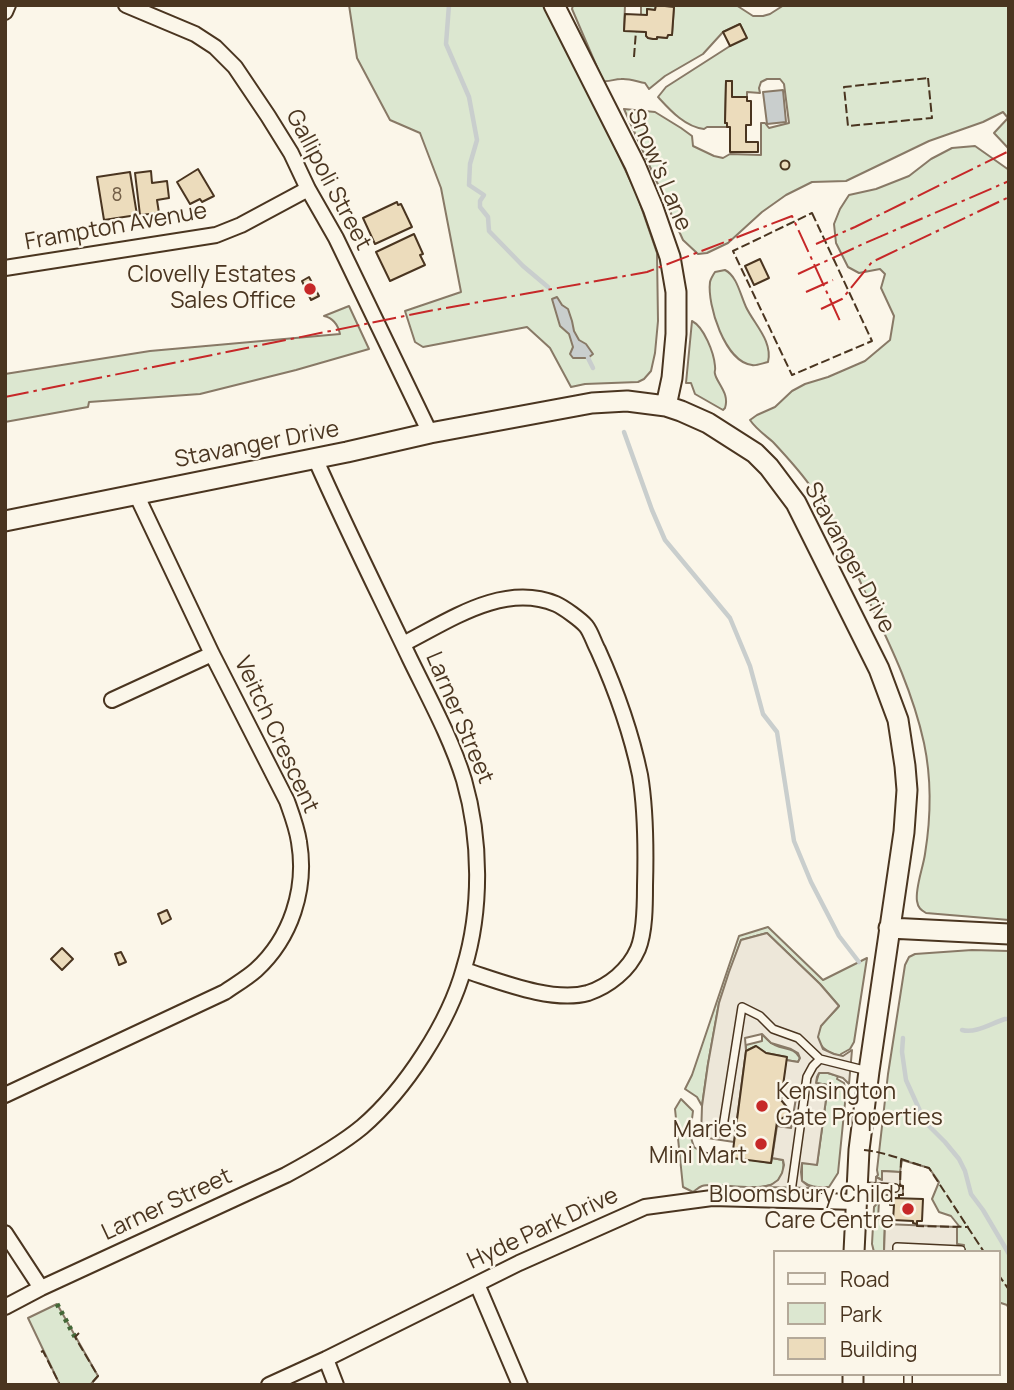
<!DOCTYPE html>
<style>
body{margin:0}
#map{position:relative;width:1014px;height:1390px;overflow:hidden;background:#fbf6e9;font-family:Manrope,sans-serif}
canvas{display:block}
.frame{position:absolute;inset:0;border:7px solid #4a3520;pointer-events:none}
.legend{position:absolute;left:773px;top:1250px;width:228px;height:126px;box-sizing:border-box;background:#fbf6e9;border:2px solid #b4a999;margin:0;padding:9px 12px;list-style:none;font-size:21px;color:#4a3520}
.legend li{display:flex;align-items:center;gap:14px;height:35px}
.legend b{width:35px;border:2px solid #b4a999}
</style>
<div id="map">
<canvas width="1014" height="1390"></canvas>
<div class="frame"></div>
<ul class="legend">
<li><b style="height:9px;background:#fbf6e9"></b>Road</li>
<li><b style="height:19px;background:#dce7d0"></b>Park</li>
<li><b style="height:19px;background:#ecdcbc"></b>Building</li>
</ul>
</div>
<script>
const g = document.querySelector('canvas').getContext('2d');
g.lineJoin = 'round';
function fill(path, color) { g.fillStyle = color; g.fill(path, 'evenodd'); }
function strokePath(path, color, width, dash) { g.strokeStyle = color; g.lineWidth = width; g.lineCap = dash ? 'butt' : 'round'; g.setLineDash(dash || []); g.stroke(path); }
function label(font, color, halo, rows, align = 'center') {
  g.font = font + ' Manrope,sans-serif'; g.lineWidth = 5; g.setLineDash([]); g.textBaseline = 'middle'; g.strokeStyle = halo; g.fillStyle = color; for (const [text, x, y, turn = 0] of rows) {
    g.save(); g.translate(x, y); g.rotate((+turn || 0) * Math.PI / 180); g.textAlign = isNaN(turn) ? turn : align; if (halo) g.strokeText(text, 0, 0); g.fillText(text, 0, 0); g.restore();
  }
}
const green = new Path2D(`
 M349 5H545L594 103 637 195 657 253 658 321 655 353 651 371 644 379 638 382 585 384 571 387 550 348 527 327 423 347 415 342 405 311 461 292 441 188 420 133 390 120 357 58Z
 M573 5H625L624 30 646 32 648 38 656 39 657 37 667 38 668 35H672L674 7 656 6 655 10 647 9V15H641V5H736L753 16H763L770 14 784 5H1009V149L994 133 1008 118 1003 112 983 122 929 141 846 181 812 182 786 195 762 212 728 243 707 253 698 254 683 240 624 109 655 112 681 128 692 136 693 146 714 156 723 158 730 154 761 155V123H765L769 128 789 123 784 84 780 79H767L761 82 759 88 760 93 747 92V97H732V81H726L725 123H727V127H707L704 129C685 127 670 110 658 97L666 87 730 46 746 37 740 24 723 32 703 54 665 76 649 89 645 83C638 82 629 78 621 79 614 79 610 82 603 81L572 9Z
 M975 146 1009 170V920L926 913C921 910 918 908 917 901 915 888 923 868 925 854 931 817 932 781 924 743 913 693 893 651 871 605 852 565 836 523 811 487 800 471 786 456 773 442 765 435 756 429 750 420L757 415 775 407 792 391 805 384 828 377 865 361 890 340 894 316 881 288 885 274 880 269 859 273 848 267 836 243 834 224 840 209 849 195 876 189 909 176 931 159 952 148Z
 M725 270C737 276 740 294 746 307 754 324 773 341 768 362 763 363 756 366 752 365 725 362 707 305 710 282 711 278 713 275 715 272Z
 M349 306 369 349 296 370 200 394 89 402 88 407 5 422V374L150 351 340 334C338 325 333 318 324 316Z
 M692 321C704 327 714 353 715 366 716 374 713 369 716 377 721 388 729 395 725 408L723 410 695 394 691 383H686Z
 M768 927 823 980 867 958 854 1042 850 1049 841 1054 840 1056C823 1052 810 1040 823 1023 828 1017 834 1012 839 1006L820 984 767 933 741 940 719 1003 708 1064 702 1106 697 1097 685 1089 692 1075 739 936Z
 M972 950 1009 951V1309L1007 1305 998 1302V1252H963V1246L958 1245 956 1241 957 1227 959 1226 951 1216 939 1212 932 1199 939 1182 929 1168 902 1160 900 1172 882 1171V1180L876 1177 878 1175 877 1170 888 1074 905 965 909 957 915 954Z
 M762 1034C766 1038 770 1043 775 1045 785 1050 794 1047 800 1058L798 1062 786 1060V1057L766 1053 756 1046 746 1051V1045L762 1041Z
 M819 1073H828L838 1076 837 1079 844 1083 846 1093 838 1173 829 1187C819 1187 811 1188 802 1181V1163L817 1164 828 1085 816 1083Z
 M681 1099 693 1111 690 1135 694 1147 701 1152 771 1163 772 1158 783 1160C790 1204 724 1180 702 1186 699 1187 696 1190 693 1192L683 1187 675 1109Z
 M879 1201 878 1219 885 1220 884 1252H874L872 1244 874 1207Z
 M57 1304 98 1376 90 1385H60L28 1318Z`);
fill(green, '#dce7d0');
strokePath(green, '#887966', 2);
const parking = new Path2D(`
 M767 933 820 984 839 1006 821 1026 818 1037 823 1049 834 1054 843 1056 852 1050 849 1084 843 1078 828 1073H819L817 1077 816 1083 828 1085 817 1165 802 1163 801 1172 802 1181 807 1185 815 1188 761 1187 771 1185 778 1180 782 1173 784 1165 783 1160 772 1158 777 1126 791 1128 796 1098 781 1096 786 1060 798 1062 800 1058 798 1053 791 1049 771 1043 762 1034 745 1038 746 1051 734 1142 701 1137 702 1106 708 1064 719 1003 729 972 741 940Z
 M882 1171 900 1172V1185L903 1186V1195H899V1198H891L890 1195H884L875 1201 876 1177 882 1180Z
 M885 1224 957 1227V1244L964 1245 963 1252H884Z`);
fill(parking, '#ede7d9');
strokePath(parking, '#887966', 2);
const water = new Path2D(`
 M783 90 786 122 767 124 763 92Z
 M557 297 562 305 568 309 572 321 574 331 579 340 586 344 593 354 588 358H573L570 354 573 347 569 334 560 326 552 299Z`);
fill(water, '#c9cecd');
strokePath(water, '#887966', 2);
strokePath(new Path2D(`
 M449 5 446 44 469 97 477 140 470 164 469 185 484 195 480 201V207L488 217 489 231 523 266 548 287
 M588 358 593 368
 M624 432 652 510 665 540 730 618 750 666 763 714 777 732 794 841 811 882 839 936 859 962
 M962 1030C975 1034 992 1023 1005 1019H1009
 M903 1038 902 1052 906 1080 925 1122 945 1142 959 1159 965 1171 971 1194 983 1210 1009 1254`), '#c9cecd', 4.5);
const building = new Path2D(`
 M656 5 674 7 672 35H668L667 38 657 37V39H653L648 38 646 36V32L624 31 625 14 647 15V9L655 10Z
 M740 24 747 38 730 46 723 32Z
 M726 81H732V97H747V101H751V125H746V142H758V152H730V127H727V123H725Z
 M780.5 165a4.5 4.5 0 1 1 9 0a4.5 4.5 0 1 1-9 0Z
 M198 169 214 196 202 202 200 199 190 204 177 182Z
 M151 171 152 183 167 181 169 198 157 200 159 213 140 215 135 173Z
 M130 172 137 215 104 220 97 177Z
 M397 202 398 205 401 204 412 227 375 244 363 218Z
 M414 234 423 254 420 255 425 265 390 281 376 252Z
 M760 259 769 278 754 285 745 266Z
 M309 277 319 296 311 300 302 281Z
 M167 910 171 919 162 924 158 914Z
 M62 948 73 959 62 970 51 959Z
 M121 952 126 962 119 965 115 954Z
 M756 1046 766 1053 787 1057 781 1100 791 1112 777 1122 771 1163 732 1158 746 1051Z
 M891 1198 923 1199 922 1221H917V1224L913 1223V1221L893 1220 894 1205H890Z
 M998 1302H999V1364H998Z`);
fill(building, '#ecdcbc');
strokePath(building, '#4a3520', 2);
const lane = new Path2D(`
 M722 1133 742 1007 760 1016 773 1029 798 1038 820 1059 868 1071
 M857 1186 895 1188
 M790 1199 807 1077 813 1066 820 1059
 M897 1252V1247L961 1250
 M908 1385V1374`);
const street = new Path2D(`
 M126 5 195 34 215 47 235 67 268 116 291 153 308 189 336 238 430 433
 M5 12 8 5
 M5 268 216 235 241 225 308 189
 M403 644C449 621 503 582 556 604 563 607 581 620 586 626 591 632 594 643 598 650 616 690 631 732 640 775 646 811 646 850 645 886 645 904 645 932 638 949 629 970 609 986 588 993 552 1003 499 981 464 970
 M112 700 212 654
 M5 1095 225 992C235 985 247 978 256 970 291 938 307 889 299 842 297 828 292 815 287 801L212 654 136 494
 M5 1233 41 1288
 M477 1284 520 1385
 M5 1307 41 1288 286 1175C312 1161 339 1146 362 1127 405 1090 449 1023 464 968 482 909 481 839 464 780 451 738 429 698 410 659 378 592 345 526 315 458
 M326 1359 336 1385
 M269 1385 326 1359 519 1263 645 1207 712 1198 856 1202`);
const secondary = new Path2D(`
 M554 5 635 165 653 208 670 257 676 292V334L672 378 666 406
 M5 521 347 452 430 433 592 403 627 401 666 406 681 411 708 423 755 453 769 467 796 503 879 669 898 720 905 766 907 790 904 832 869 1071 859 1150 854 1252
 M889 928 1009 934
 M853 1385V1374`);
strokePath(lane, '#4a3520', 10);
strokePath(street, '#4a3520', 18);
strokePath(secondary, '#4a3520', 23);
strokePath(lane, '#fbf6e9', 7);
strokePath(street, '#fbf6e9', 14);
strokePath(secondary, '#fbf6e9', 19);
strokePath(new Path2D(`
 M57 1304 75 1337`), '#436837', 5, [3.5, 5]);
strokePath(new Path2D(`
 M634 57 636 31
 M928 78 932 118 848 126 844 87Z
 M812 213 872 341 792 375 733 251Z
 M864 1150C886 1152 908 1162 929 1168L984 1252
 M701 1152 732 1158
 M899 1198V1195H903V1186H900L901 1160 904 1161
 M917 1224V1226L968 1227 967 1226
 M998 1274 1009 1290
 M79 1333 75 1337 98 1376 90 1385
 M41 1352 43 1351 60 1385`), '#4a3520', 2, [9, 3.5]);
strokePath(new Path2D(`
 M816 244 855 227 1009 151
 M798 274 863 244 1009 181
 M806 292 833 280
 M821 309 842 299 872 262 1009 197
 M5 397 429 311 647 272 792 216 840 321`), '#c62828', 2, [24, 5, 3.5, 5]);
for (const [x, y, r, color] of [
 [310,289,7,"#c62828"],
 [762,1106,7,"#c62828"],
 [761,1144,7,"#c62828"],
 [908,1209,7,"#c62828"]
]) { const dot = new Path2D(); dot.arc(x, y, r, 0, 2 * Math.PI); g.fillStyle = color; g.fill(dot); strokePath(dot, '#fbf6e9', 2.5); }
label('19px', '#725f47', null, [
 ["8",117,196]
]);
label('23px', '#4a3520', '#fbf6e9', [
 ["Snow's Lane",659,170,67],
 ["Gallipoli Street",328,180,62],
 ["Frampton Avenue",116,227,-10],
 ["Stavanger Drive",257,445,-11],
 ["Stavanger Drive",849,558,62],
 ["Larner Street",459,718,67],
 ["Veitch Crescent",276,735,65],
 ["Larner Street",167,1205,-25],
 ["Hyde Park Drive",543,1229,-25]
]);
label('23px', '#4a3520', '#fbf6e9', [
 ["Clovelly Estates",296,276],
 ["Sales Office",296,302],
 ["Kensington",776,1093,"left"],
 ["Gate Properties",776,1119,"left"],
 ["Marie's",747,1131],
 ["Mini Mart",747,1157],
 ["Bloomsbury Child",894,1196],
 ["Care Centre",894,1222]
], 'right');
</script>
